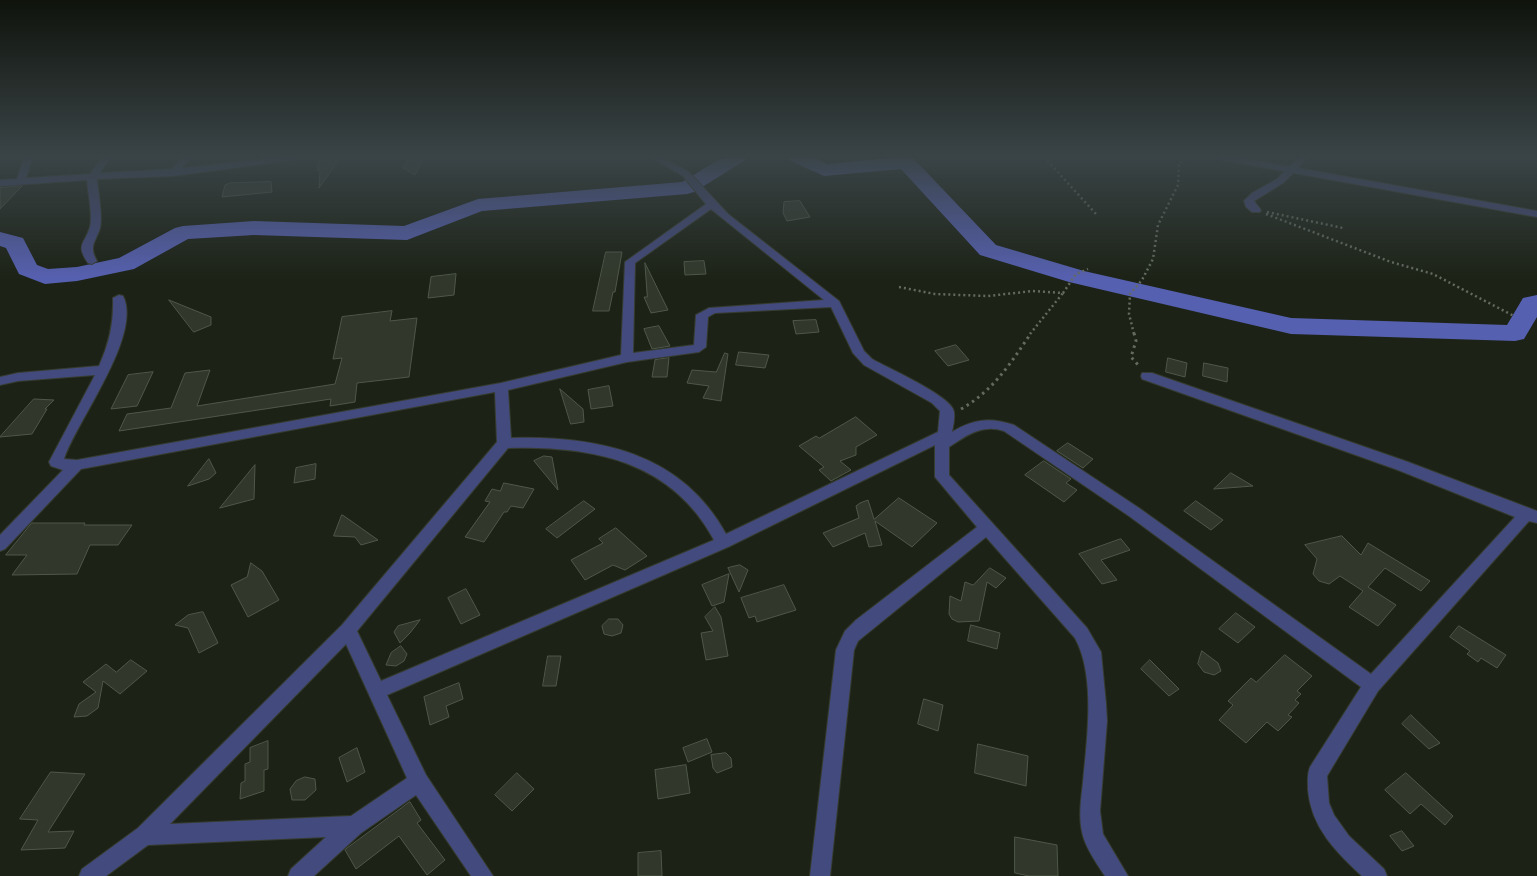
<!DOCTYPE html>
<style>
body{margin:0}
canvas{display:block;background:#1c2216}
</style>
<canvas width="1537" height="876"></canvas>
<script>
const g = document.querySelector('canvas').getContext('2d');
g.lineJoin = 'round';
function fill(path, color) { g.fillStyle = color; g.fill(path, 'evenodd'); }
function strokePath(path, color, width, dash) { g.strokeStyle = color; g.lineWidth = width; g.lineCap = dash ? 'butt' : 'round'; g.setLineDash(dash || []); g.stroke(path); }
fill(new Path2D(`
 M723 157H747L744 161 694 192 687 194 482 211 407 240 254 235 188 239 134 269 77 281 45 284 19 274 6 248 0 246V232L23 238 37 265 48 269 77 267 119 258 175 228 183 226 254 221 404 226 478 199 682 182Z
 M788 157H813L827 164 897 157 913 158 996 245 1084 271 1291 318 1507 325 1523 298 1537 295V317L1524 339 1515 341 1291 334 1069 282 980 255 901 169 824 176 791 161Z`), '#5660b0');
const building = new Path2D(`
 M341 157 319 188 320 171 317 170 320 158Z
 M424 157 415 175 403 168 409 158Z
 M271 182 272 192 222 197 225 185 230 183Z
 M22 186 0 209V188Z
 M800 201 810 217 787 221 783 213 784 202Z
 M606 252H622L615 292H613L609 311H593Z
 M704 261 706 274 685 275 684 262Z
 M645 263 668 310 651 313 644 297H647Z
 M456 274 454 295 428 298 431 277Z
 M169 300 211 317V325L194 332Z
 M392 311 390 321 417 318 409 377 357 383 355 402 330 406 331 399 119 431 127 414 171 408 185 373 210 370 197 406 335 384 342 358 333 359 342 317Z
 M816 320 819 332 796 334 793 321Z
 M659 326 670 346 652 349 644 329Z
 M956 345 969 360 948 366 935 351Z
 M739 352 769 355 765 368 736 365Z
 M725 353 728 354 721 401 703 398 709 386 687 383 692 370 716 372Z
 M669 358 667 377H652L655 360Z
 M1168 358 1187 363 1185 377 1166 372Z
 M1204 363 1228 368 1227 382 1203 376Z
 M153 372 137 406 111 409 128 375Z
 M609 386 613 406 591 409 588 390Z
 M560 389 583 409 584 422 571 424Z
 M34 399 54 400 45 409H47L32 434 0 437Z
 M856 417 877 435 856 447V455L840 461 851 470 831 481 819 470 824 467 799 446 816 436 819 438Z
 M1068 443 1093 459 1083 468 1057 451Z
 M544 456 552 457 558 490 534 461Z
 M209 459 216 473 209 479 188 486Z
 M1044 461 1071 479 1066 483 1077 490 1064 502 1025 475Z
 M316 464 315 479 294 483 296 468Z
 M255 465 254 499 220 508Z
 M1231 473 1253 486 1214 489Z
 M504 483 534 489 523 508 511 506 507 512H504L484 542 465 537 490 502 485 501 492 489 500 491Z
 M899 498 937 523 912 547 875 521 882 545 869 547 865 533 833 547 823 533 859 518 856 506 860 503 868 500 874 519Z
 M584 501 595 509 557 538 546 529Z
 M1196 501 1223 520 1211 530 1184 511Z
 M342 515 344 516 378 540 361 545 355 537 334 536Z
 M32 523H85L84 525H132L118 545H90L77 574 12 575 27 555H6Z
 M616 528 647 556 625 570 613 565 585 580 571 560 603 543 599 539Z
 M1342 536 1361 555 1368 543 1430 581 1421 591 1385 568 1368 587 1396 605 1378 626 1349 607 1363 591 1340 576 1329 584 1319 581 1313 574 1317 559 1305 545Z
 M1121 539 1130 550 1101 560 1117 580 1102 584 1079 554Z
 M251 563 262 571 279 600 248 617 231 585 247 577Z
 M740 565 748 570 739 592 728 568Z
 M990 568 1006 578 996 588 987 582 979 621 958 622 952 619 949 614 950 596 961 601 965 582 973 585Z
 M729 574 724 602 712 606 702 585Z
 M784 585 796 610 757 622 755 616 749 618 741 598Z
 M466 589 480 615 461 624 448 598Z
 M715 607 721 617 728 656 706 660 701 633 713 631 705 617Z
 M203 612 218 643 199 653 188 628 175 625 188 615Z
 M1236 613 1255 627 1238 643 1219 629Z
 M609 619H618L623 625 621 633 612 636 604 634 602 626Z
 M420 620 410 633 400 643 394 632 398 626Z
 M971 625 1000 633 997 649 968 641Z
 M1459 626 1506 655 1497 668 1481 658 1478 662 1467 654 1470 651 1450 637Z
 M401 646 407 654 404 661 396 666 386 665 391 653Z
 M1202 651 1218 663 1221 671 1214 675 1204 672 1198 664Z
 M1285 655 1312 676 1297 691 1301 694 1295 700 1299 703 1288 715 1292 717 1278 731 1267 722 1246 743 1219 720 1233 705 1228 701 1251 678 1256 682Z
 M548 656H561L556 686H543Z
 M131 660 147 671 120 694 103 681 98 708 87 716 74 717 79 704 96 692 83 682 106 664 116 672Z
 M1150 660 1179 689 1169 696 1141 669Z
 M459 683 463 699 446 706 449 717 430 725 424 697Z
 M924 699 943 705 938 731 918 724Z
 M1411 715 1440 743 1429 749 1402 724Z
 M707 739 712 752 688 762 683 748Z
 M268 741V769L264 770V791L240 799 241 783 245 781V764L250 762V748Z
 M978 744 1028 756 1026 786 975 773Z
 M357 748 365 772 347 782 339 758Z
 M726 753 731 758 732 767 717 773 713 768 711 755Z
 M686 765 690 793 658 799 655 770Z
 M51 772 85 774 48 832 74 831 65 848 21 850 38 820 20 819Z
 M517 773 534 789 512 811 495 795Z
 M1406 773 1453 816 1445 825 1421 804 1410 814 1385 790Z
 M305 777 315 779 316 790 305 800H292L290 789 296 781Z
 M410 802 421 820 417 823 445 860 427 875 399 836 356 869 345 850Z
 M1402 831 1414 846 1402 851 1390 836Z
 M1015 837 1057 845 1058 876H1029L1015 873Z
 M661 851 662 876H638V853Z`);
fill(building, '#31382b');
strokePath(building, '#4f5749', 1);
const minor = new Path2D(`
 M24 157H33L26 178 90 174 102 157H111L100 173 172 169 182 157H192L182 168 278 157H299L294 160 173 176 97 179C98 191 103 217 100 228 96 242 88 245 97 261L92 264 88 263C75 244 85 244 90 227 93 217 88 192 87 180L0 186V180L17 179Z
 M650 157H661L689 172 728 214 839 301 864 351 872 359C888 368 946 394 953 409 956 415 953 426 952 432 973 419 990 417 1014 425L1139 508 1371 674 1515 517 1398 470 1142 379 1141 376 1142 373H1152L1408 462 1537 511V523L1529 521 1378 691 1327 776 1329 803 1334 815 1349 836 1384 869 1387 876H1362C1336 852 1311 827 1308 790 1308 781 1307 775 1310 767L1361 687 1129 516 1004 431C982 424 967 435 949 447V475L1087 628 1101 652 1106 704 1107 721 1100 811 1103 834 1128 876H1105C1097 864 1087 850 1083 836 1078 818 1081 800 1083 782 1087 740 1096 676 1075 638L986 537 858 641 854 650 830 876H810L836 650 845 631 856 620 977 527 935 477V445L728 547 387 695 426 775 493 876H471L416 795 361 833 314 876H288L291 869 326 837 148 845 106 876H79L82 869 138 828 342 625 497 442 495 392 81 469 5 549 0 551V535L63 470 51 466 49 462 95 375 18 381 0 385V377L18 373 99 366C109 344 114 323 113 298L119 295 123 296C143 335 76 422 64 459L77 460 501 383 621 355 625 262 706 204 683 176ZM711 209 824 300 709 308 696 315 694 345 633 353 635 263ZM831 307 853 353 864 365 932 403 940 411 938 432 726 534C681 452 597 436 511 438L508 390 627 362 699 352 706 347 708 317 715 313ZM508 448C591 446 671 460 714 540L381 681 357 631ZM346 644 407 778 351 816 170 824Z
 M1299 157H1309L1283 183 1254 201 1261 210 1260 212H1252L1246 207 1244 201 1252 193 1277 179Z`);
const tertiary = new Path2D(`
 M1217 157H1237L1537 211V217L1222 160Z`);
strokePath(minor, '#363c30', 2);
strokePath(tertiary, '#363c30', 2);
strokePath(new Path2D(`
 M1044 157 1096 214
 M1267 212 1343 228
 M1266 214 1391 262 1433 274 1514 316
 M899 287 935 294 988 296 1033 291 1063 293 1076 274 1088 269
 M1030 334 1063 293
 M1134 334 1129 314 1130 294 1142 280 1153 259 1158 225 1178 185 1179 163 1190 157`), '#646a5f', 2.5, [2, 3]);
strokePath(new Path2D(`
 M1134 333 1136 341 1131 357 1140 367
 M961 409C993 391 1011 363 1031 333`), '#646a5f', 3, [2.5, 4]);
fill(minor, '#434a7d');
fill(tertiary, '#434a7d');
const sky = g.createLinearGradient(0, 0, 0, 279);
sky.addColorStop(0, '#0f130c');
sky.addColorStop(0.56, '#3a4447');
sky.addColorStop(1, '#3a444700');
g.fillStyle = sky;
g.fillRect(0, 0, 1537, 279);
</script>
